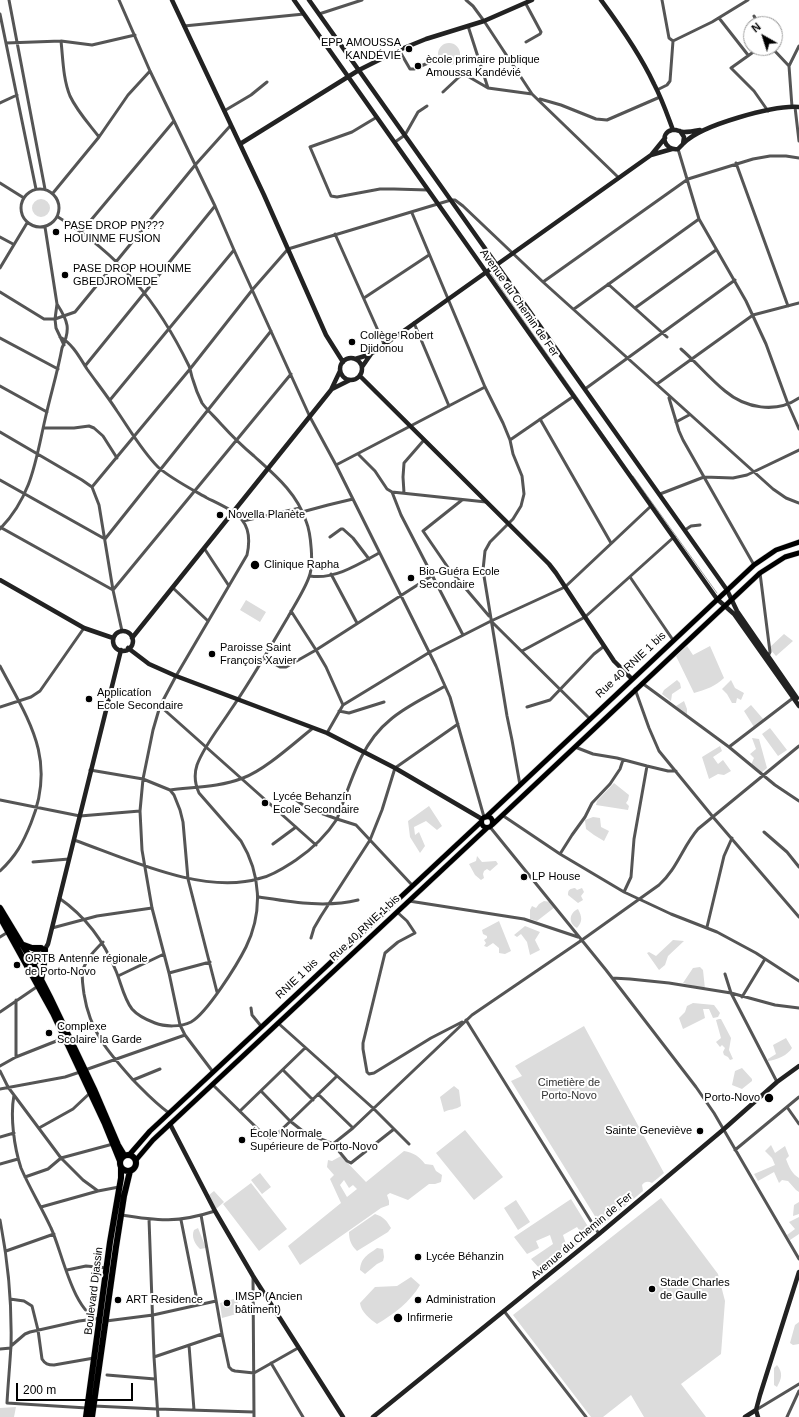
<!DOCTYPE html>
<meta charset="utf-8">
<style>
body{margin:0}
#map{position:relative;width:799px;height:1417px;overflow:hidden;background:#fff;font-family:Arial,sans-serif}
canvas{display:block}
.north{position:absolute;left:743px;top:16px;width:40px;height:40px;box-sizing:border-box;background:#fff;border:1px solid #999;border-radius:50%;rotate:321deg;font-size:11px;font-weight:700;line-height:16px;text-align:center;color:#000}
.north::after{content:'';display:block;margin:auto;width:14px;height:18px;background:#000;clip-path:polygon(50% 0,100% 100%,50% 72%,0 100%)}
.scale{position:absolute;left:16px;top:1383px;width:117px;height:18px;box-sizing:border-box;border:2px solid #000;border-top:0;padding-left:5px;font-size:12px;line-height:14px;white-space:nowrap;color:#000;-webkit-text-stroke:3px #fff;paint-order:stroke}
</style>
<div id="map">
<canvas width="799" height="1417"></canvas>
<div class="north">N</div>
<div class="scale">200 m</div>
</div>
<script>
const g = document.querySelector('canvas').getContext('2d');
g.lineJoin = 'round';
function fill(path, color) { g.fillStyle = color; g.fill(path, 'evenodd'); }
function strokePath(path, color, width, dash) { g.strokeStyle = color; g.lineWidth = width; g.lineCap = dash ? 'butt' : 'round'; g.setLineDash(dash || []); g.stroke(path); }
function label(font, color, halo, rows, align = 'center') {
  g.font = font + ' Arial,sans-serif'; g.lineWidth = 4; g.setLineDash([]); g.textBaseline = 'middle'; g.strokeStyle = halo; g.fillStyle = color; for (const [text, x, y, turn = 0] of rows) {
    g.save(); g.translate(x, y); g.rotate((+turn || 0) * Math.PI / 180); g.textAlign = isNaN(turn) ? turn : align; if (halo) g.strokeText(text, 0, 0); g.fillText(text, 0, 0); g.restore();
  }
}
fill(new Path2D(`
 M438 54a11 11 0 1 1 22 0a11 11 0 1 1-22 0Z
 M32 208a9 9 0 1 1 18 0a9 9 0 1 1-18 0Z
 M246 600 266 612 260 622 240 610Z
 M784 634 793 641 776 656 769 648Z
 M687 646 693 655 710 646 724 678C716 686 705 690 694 693L676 656Z
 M677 680 680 683 681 688 672 694 671 701 662 694 664 690Z
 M731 680 735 688 744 693 741 700 737 698 736 703H732L727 694 722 689Z
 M684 701 687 709V715L679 709 676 706Z
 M751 705 764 720 754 727 744 711Z
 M770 728 787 750 778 756 762 734Z
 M752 738 759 739 767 768 761 773 751 765 754 758 750 754 756 749Z
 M720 746 722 751 713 757 718 764 723 760 731 771 724 775 718 774 709 779 702 757Z
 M614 783 629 795 628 800 626 803 629 806 628 810 596 805 597 801Z
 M429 806 442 826 437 830 426 821 414 827 415 835 419 832 425 846 420 853 410 837 408 821Z
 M593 817 600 818 601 827 609 831 604 841 594 835 586 829 585 820Z
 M477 856 482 862 496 861 498 864 490 871 487 869 484 871 483 874 484 878 481 880 475 875 469 864 476 861Z
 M575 888 577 890 582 888 584 892 581 896 583 900 578 903 568 895C568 889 570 889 575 888Z
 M544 901 551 902 555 907 537 921 530 919V910L532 906 536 908 539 904Z
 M578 909C582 917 583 921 577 928 568 923 569 913 578 909Z
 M499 921 511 951 505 954 499 953V948L493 943 487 947 484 946 486 943 484 940 487 938V936L483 934 482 930Z
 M525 926 540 932 535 940 540 950 530 955 527 942 521 934 517 937 514 935Z
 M673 940 684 941 668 956 665 965 659 970 647 953 649 952 656 956Z
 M700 967 703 970 705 989 683 983 693 968Z
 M693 1003 714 1005 720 1013 718 1017 713 1018 709 1009H703L705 1018 683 1029 679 1018 685 1012 687 1006Z
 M719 1019H721L731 1038 729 1050 733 1059 730 1060 728 1057 724 1055 723 1052 725 1048 722 1045 720 1047 716 1042 721 1038 716 1020Z
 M584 1026 664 1173 652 1183C648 1181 645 1181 642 1185L643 1191 601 1226 511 1081 522 1076 515 1066Z
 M786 1038 792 1048C788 1055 777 1060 768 1061V1059L776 1054 773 1045Z
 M742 1068 752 1079V1081L742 1089 732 1085 735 1071Z
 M454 1086 459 1090 461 1106C455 1110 450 1109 444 1112L440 1097Z
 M465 1130 503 1177 474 1200 436 1153Z
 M771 1145 775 1153 785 1146 789 1156 786 1159C789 1167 792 1174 799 1178V1192L796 1190 788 1181 782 1180 779 1183 774 1172 758 1181 754 1174 775 1165 772 1158 765 1151Z
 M404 1151C414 1153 419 1156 425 1164L433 1165 436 1171 442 1175 441 1182 435 1184H429L408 1200 390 1193 387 1195 389 1201V1205L381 1208 300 1265 288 1246 341 1203 330 1179 334 1175 327 1167 328 1160 332 1161 341 1156 366 1182ZM344 1180 349 1188 353 1185 357 1189 347 1197 340 1185Z
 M260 1173 271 1187 262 1194 251 1180Z
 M251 1183 287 1229 259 1251 223 1204Z
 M214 1191 224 1202 216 1209 209 1195Z
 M661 1198 718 1274 725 1301 721 1354 681 1384 706 1417H644L631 1395 603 1417H591L513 1315Z
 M571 1199 592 1233 584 1237 577 1227 563 1235 566 1244 578 1236 579 1243 546 1270 540 1269 531 1259 553 1244 550 1235 536 1241 539 1248 527 1254 514 1237Z
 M516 1200 530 1222 518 1230 504 1208Z
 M799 1202V1214L793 1216 794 1205Z
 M375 1214C384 1217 386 1220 391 1228L388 1232 357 1251C351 1245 349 1240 349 1232Z
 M799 1217V1234L790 1240 787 1235 795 1229 789 1222Z
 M198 1228 206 1248 200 1249C195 1244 191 1237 194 1230Z
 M377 1248 383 1249 384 1257 383 1261 377 1264 365 1274 360 1270C361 1257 368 1255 377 1248Z
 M411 1277 420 1285C410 1302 394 1314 377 1324 370 1319 361 1312 360 1303L375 1287 397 1286Z
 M237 1298 240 1313 222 1318 220 1303Z
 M799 1322V1344L793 1345 790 1343 795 1325Z
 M777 1365C783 1373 782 1378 777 1387L774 1385V1368Z
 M16 1407 14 1417H0V1408Z`), '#dcdcdc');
strokePath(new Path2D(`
 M491 274 619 457
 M633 476 717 593`), '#a3a3a3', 1);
const primary = new Path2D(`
 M481.5 822a5.5 5.5 0 1 1 11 0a5.5 5.5 0 1 1-11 0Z
 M486 817 754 565 776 550 799 542
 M492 825 760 573 785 557 799 553
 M130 1154 150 1131 481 822
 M136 1160 153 1140 487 828`);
const highway = new Path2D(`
 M0 908 29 956 50 997 94 1089 118 1145 124 1155
 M0 917 53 1013 105 1124 120 1161
 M21 944 32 948H41
 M41 980 44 964 45 950
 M120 1163a8 8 0 1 1 16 0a8 8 0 1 1-16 0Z
 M86 1417 110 1242 121 1178V1168
 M92 1417 116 1247 124 1196 130 1171`);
strokePath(primary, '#dbdbdb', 6);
strokePath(highway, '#dbdbdb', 7);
strokePath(new Path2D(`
 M9 0 45 189
 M119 0 150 71 215 206 234 250 310 417 336 465 436 666 450 697 484 817
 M466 0 473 6 484 21 532 94 619 178
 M662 0 669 38 673 41 712 22 748 0
 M0 14 36 189
 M319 14 362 0
 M754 16 758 24
 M719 18 748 55
 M184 26 304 14
 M468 26 488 88
 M61 41C63 59 63 79 70 96 77 111 89 124 99 137
 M526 42 540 34 541 32 526 4
 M6 43 61 41 92 45 135 35
 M759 48 731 68 754 91 768 111
 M772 48 789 66 792 107
 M399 50 410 69H414L428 63
 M789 66 799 46
 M657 90 667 85 670 81 673 41
 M443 92 459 77 464 74 488 88 532 94
 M540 99 561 105 596 119 607 120 660 97
 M0 103 17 95
 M795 107 799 141
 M224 111 251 95 267 82
 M377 117 352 132 310 147 331 196 337 197 380 189H394L428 190
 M395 142 405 135 418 112 427 106
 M678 149 699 219 746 301 766 344 788 404 799 429
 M736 163 788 306
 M0 183 24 198
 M21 208a19 19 0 1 1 38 0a19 19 0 1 1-38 0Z
 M53 193 99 137 128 95 150 71
 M412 213 485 387 503 423 510 440 513 454 522 476 524 494 521 506 513 519 490 542 485 551 483 570 507 716 512 740 520 785
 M58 217C119 254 158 302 189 366 191 371 191 375 193 380 195 387 198 395 202 403 207 410 215 417 221 424 231 435 242 446 254 456 275 475 297 493 306 521 311 533 314 565 309 577 305 589 294 606 288 617 269 649 251 681 230 711 219 728 204 746 197 765 194 774 195 784 199 793L241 841C261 874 263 912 246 947 237 965 207 1013 191 1022 181 1027 165 1027 155 1023 147 1020 138 1016 132 1009 124 999 121 983 116 971 104 941 85 916 59 898
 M45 227 57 304 55 319 56 328 64 345
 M81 232 174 121
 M335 234 384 344
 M0 237 13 244
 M0 268 27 223
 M543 282 688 179 753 159 770 156H786L799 158
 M608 284 667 337
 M0 292 44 319H55L75 312 196 164 231 125
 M364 298 429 255
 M635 308 716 250
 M574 309 699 219
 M414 323 449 406
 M60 337C72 343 80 358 87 369 97 383 108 397 117 411 130 430 142 451 158 467 170 478 193 490 207 498 235 512 255 519 247 555L176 676 160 706 153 730 143 779 140 811 142 850 152 908 169 973 180 1025 185 1035 213 1072
 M0 338 58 369
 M681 349C696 362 709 378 725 391 745 408 776 414 799 398
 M85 366 215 206
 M657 384 753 315 799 303
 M0 386 47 412
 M585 389 735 280
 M669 398 679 431 683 440 754 565
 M110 400 234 250
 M540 419 611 543
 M676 422 689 415
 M44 428H74L89 426 94 428 103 436 117 458
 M0 432 82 480 92 487 99 505 113 590 122 631
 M510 440 574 396
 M358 454 375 471 387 489 392 492 401 515 463 635
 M336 465 485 387
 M0 480 105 539 271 331
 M92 487 190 369 253 289 288 249 451 200H455L463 206 543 282 773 489 786 498 799 503
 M392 492 486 502
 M404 493 403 477 404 463 424 440
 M660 494 704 477 733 478 747 475 799 450
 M462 500 423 531 449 569 489 616
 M302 512 328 505 353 499
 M243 521 300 508
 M0 527 113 590 291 374
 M0 529C34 494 36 456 47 411 52 390 58 370 62 348 71 329 68 321 57 304
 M685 530 691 526 700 525
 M330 537 341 529H343L353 538 369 559
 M204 548 229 586
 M760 573 770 652 768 656
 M331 574 357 623
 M310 576C334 580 359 564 379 553
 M630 577 673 640
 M173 588 208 621
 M291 611 316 650 326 667 343 705
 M491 621 590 719
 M522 651 585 617 674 537
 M264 658 280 667H286L316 650 433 575
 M0 666C29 721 57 759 31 823 23 843 16 856 0 871
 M642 683 729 747 775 785 799 801
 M635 689 649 728 659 751 713 817 799 917
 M160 706 316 845
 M0 707 31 697 40 691 84 628
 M527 707 550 700 594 654 603 647
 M339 711 349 713 384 702
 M327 733 343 705 430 652 491 621 565 587 651 506
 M575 747 593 754 617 758 647 766 668 771H676
 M729 747 793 698
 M90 770 143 779 170 790 174 795 180 810 183 822 188 879 217 992
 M170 790C194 787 220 787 243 778 265 770 294 743 313 728
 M292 797 307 808 337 819 356 825 412 885
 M0 800 80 816 140 811
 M502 815 560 854 624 892 671 914 717 932 756 953 799 981
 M490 827 606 970 696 1087 714 1113 799 1259
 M764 832 787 852 799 867
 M74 840C128 859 204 896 261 878 274 875 285 867 296 860 312 849 326 836 337 819 350 785 360 744 390 720 406 706 427 697 445 686
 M273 844 296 827
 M560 854 572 835 585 817 592 803 610 784 620 769 623 760
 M33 862 69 859
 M624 892 631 877 634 839 647 766
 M259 897C292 902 325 908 358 900
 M409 901 524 919 578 937
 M397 912 407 921 415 933 398 942 385 953 363 1043V1049L367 1072 369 1074 374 1073 431 1038 462 1022
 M707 927 724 856 732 838
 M52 928 97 916 152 908
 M0 937 8 932
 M311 938 314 928 321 916 370 840 382 810 395 768 458 724
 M103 942C95 950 87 958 83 969 81 977 83 986 84 994 90 1032 108 1052 133 1080 145 1092 155 1103 169 1113
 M169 973 210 962
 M725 974 731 993 777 1082
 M118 976 164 954
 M612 978 630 979 669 983 731 993 775 1005 799 1008
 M742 997 765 959
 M251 1008 252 1015 261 1026
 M0 1012 38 986
 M466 1020 599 1234
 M278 1023 374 1109 409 1144
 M16 1057V1000
 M0 1066 16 1057 64 1038
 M85 1070 185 1035
 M283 1070 313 1100
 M0 1071 8 1087 61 1158 83 1180 98 1191
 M133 1080 160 1069
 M213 1085 264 1135 270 1138 276 1135 337 1076
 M0 1089 65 1077 80 1072
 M261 1091 290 1121 304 1132 333 1144 347 1161 351 1163 394 1129
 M318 1094 353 1128
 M14 1095C10 1116 14 1147 21 1168 30 1189 42 1208 51 1228 62 1251 73 1313 100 1320
 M787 1107 799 1124
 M240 1111 305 1048
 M39 1128 73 1109 90 1093
 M0 1137 14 1133
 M333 1144 353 1128 472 1015 582 940 659 885C677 869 683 846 698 829L799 746
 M735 1150 799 1097
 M0 1164 18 1159
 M25 1177 48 1169 61 1158 113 1144
 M41 1207 98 1191 119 1187
 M121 1215C159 1221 178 1223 215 1211
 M201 1215 222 1334 229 1367 232 1370 235 1371 254 1373 298 1348
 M149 1219 154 1357 158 1417
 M0 1220C8 1261 12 1303 11 1345 10 1364 8 1384 7 1403L87 1408
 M181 1220 198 1305
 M6 1251 54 1234
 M67 1270 86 1266 107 1268
 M253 1277 254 1417
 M10 1299 24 1301 32 1306 38 1330 42 1359C45 1364 48 1365 54 1365L94 1358
 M504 1311 586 1417
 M106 1321 153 1315 216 1301
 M189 1345 194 1410
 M11 1346 25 1334 30 1332 79 1321 95 1319
 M0 1349 11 1348
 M154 1357 222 1334
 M271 1363 303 1417
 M107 1375 155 1379
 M94 1406 157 1409 254 1412
 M756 1410 799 1384
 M787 1417 799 1391`), '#555', 3);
strokePath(new Path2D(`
 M172 0 264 195 326 335 343 362
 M294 0 717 599 734 614 799 706
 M309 0 727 590 737 611 797 698
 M601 0C621 27 640 54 654 84 662 99 667 114 673 130
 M680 131 684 137 683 144 678 149C664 151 659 133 672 130 676 129 680 132 684 132 689 132 695 131 700 130
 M684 143C701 125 774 105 799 107
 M240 144 359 70 399 50 426 39 484 21 532 0
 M652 154 665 138
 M340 369a11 11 0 1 1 22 0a11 11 0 1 1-22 0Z
 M355 359 365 356 374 352 651 155 672 149
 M362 367 371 354
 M360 376 549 564 556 573 614 661 632 679
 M332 389 350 380
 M0 580 84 628 113 638
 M113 641a10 10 0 1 1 20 0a10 10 0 1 1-20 0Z
 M132 638 331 390 340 371
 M128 648 149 664 176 676 327 733 395 768 482 819
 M24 960 42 948
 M32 966 38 961 48 944 121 650
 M170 1124 215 1211 253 1276 343 1417
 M373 1417 599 1234 724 1129 777 1082 799 1066
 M745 1417 756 1410
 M758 1417 756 1410 760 1395 799 1272`), '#222', 4.5);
strokePath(primary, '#000', 5);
strokePath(highway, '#000', 6);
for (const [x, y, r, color] of [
 [409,49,4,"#000"],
 [418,66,4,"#000"],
 [56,232,4,"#000"],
 [65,275,4,"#000"],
 [352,342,4,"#000"],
 [220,515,4,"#000"],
 [255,565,5,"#000"],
 [411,578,4,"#000"],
 [212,654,4,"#000"],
 [89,699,4,"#000"],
 [265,803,4,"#000"],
 [524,877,4,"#000"],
 [17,965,4,"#000"],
 [49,1033,4,"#000"],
 [769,1098,5,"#000"],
 [700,1131,4,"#000"],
 [242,1140,4,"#000"],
 [418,1257,4,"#000"],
 [652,1289,4,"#000"],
 [118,1300,4,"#000"],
 [418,1300,4,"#000"],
 [227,1303,4,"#000"],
 [398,1318,5,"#000"]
]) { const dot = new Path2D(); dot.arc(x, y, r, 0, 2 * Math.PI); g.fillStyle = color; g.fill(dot); strokePath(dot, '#fff', 1.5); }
label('11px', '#000', '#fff', [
 ["EPP AMOUSSA",401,43,"right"],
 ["KANDÉVIÉ",401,56,"right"],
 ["ècole primaire publique",426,60],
 ["Amoussa Kandévié",426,73],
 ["PASE DROP PN???",64,226],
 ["HOUINME FUSION",64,239],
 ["PASE DROP HOUINME",73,269],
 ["GBEDJROMEDE",73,282],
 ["Collège Robert",360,336],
 ["Djidonou",360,349],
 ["Novella Planète",228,515],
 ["Clinique Rapha",264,565],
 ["Bio-Guéra Ecole",419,572],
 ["Secondaire",419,585],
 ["Paroisse Saint",220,648],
 ["François Xavier",220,661],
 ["Applicatíon",97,693],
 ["Ecole Secondaire",97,706],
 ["Lycée Behanzín",273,797],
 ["Ecole Secondaire",273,810],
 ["LP House",532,877],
 ["ORTB Antenne régionale",25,959],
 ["de Porto-Novo",25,972],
 ["Complexe",57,1027],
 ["Scolaire la Garde",57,1040],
 ["Porto-Novo",760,1098,"right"],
 ["Sainte Geneviève",692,1131,"right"],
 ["École Normale",250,1134],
 ["Supérieure de Porto-Novo",250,1147],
 ["Lycée Béhanzin",426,1257],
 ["Stade Charles",660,1283],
 ["de Gaulle",660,1296],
 ["IMSP (Ancien",235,1297],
 ["bâtiment)",235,1310],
 ["ART Residence",126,1300],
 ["Administration",426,1300],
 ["Infirmerie",407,1318]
], 'left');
label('11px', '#000', '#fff', [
 ["Avenue du Chemin de Fer",519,303,55],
 ["Rue 40 RNIE 1 bis",631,665,-43],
 ["Rue 40 RNIE 1 bis",365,928,-43],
 ["RNIE 1 bis",297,979,-43],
 ["Avenue du Chemin de Fer",582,1236,-40],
 ["Boulevard Djassin",94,1291,-83]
]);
label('11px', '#333', '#fff', [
 ["Cimetière de",569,1083],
 ["Porto-Novo",569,1096]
]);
</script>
